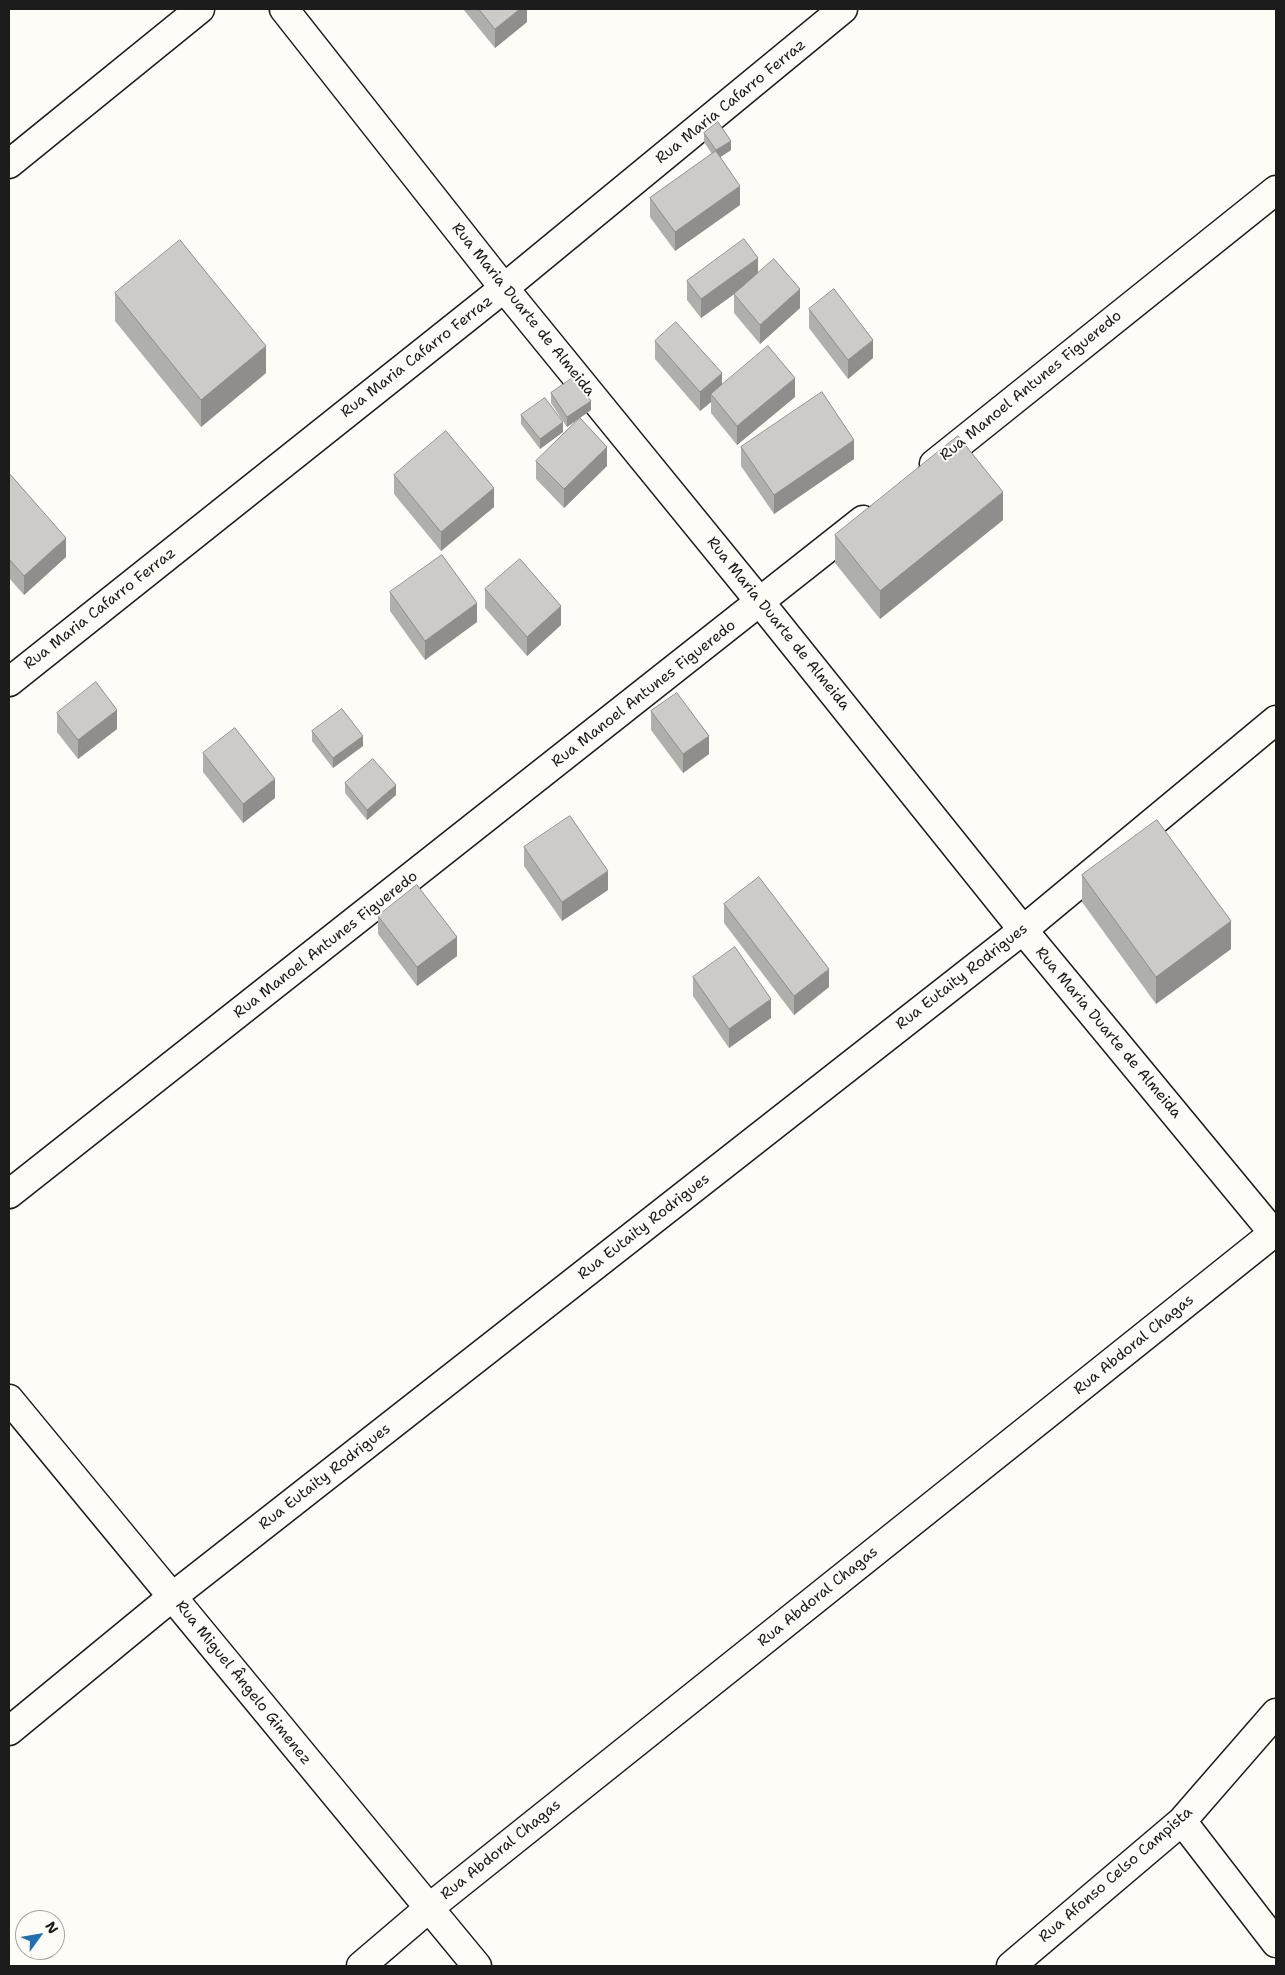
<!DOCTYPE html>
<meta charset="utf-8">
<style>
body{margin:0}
#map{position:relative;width:1285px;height:1975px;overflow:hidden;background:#fdfcf7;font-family:"Shantell Sans",sans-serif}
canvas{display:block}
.frame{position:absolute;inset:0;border:10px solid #1c1c1c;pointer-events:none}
.north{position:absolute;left:15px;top:1910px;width:50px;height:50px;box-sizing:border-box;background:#fdfcf7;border:1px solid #a3a29f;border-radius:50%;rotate:58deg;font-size:14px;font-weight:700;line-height:20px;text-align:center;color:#1c1c1c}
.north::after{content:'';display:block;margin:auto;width:18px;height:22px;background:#1f6fb2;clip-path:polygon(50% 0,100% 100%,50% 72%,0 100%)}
</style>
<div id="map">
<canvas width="1285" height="1975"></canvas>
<div class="frame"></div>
<div class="north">N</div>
</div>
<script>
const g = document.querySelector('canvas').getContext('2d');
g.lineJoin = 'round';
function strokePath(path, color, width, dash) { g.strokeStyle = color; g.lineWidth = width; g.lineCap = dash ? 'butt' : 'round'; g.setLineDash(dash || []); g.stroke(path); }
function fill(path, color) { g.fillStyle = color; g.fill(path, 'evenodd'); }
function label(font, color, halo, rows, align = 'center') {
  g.font = font + ' "Shantell Sans",sans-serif'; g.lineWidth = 4; g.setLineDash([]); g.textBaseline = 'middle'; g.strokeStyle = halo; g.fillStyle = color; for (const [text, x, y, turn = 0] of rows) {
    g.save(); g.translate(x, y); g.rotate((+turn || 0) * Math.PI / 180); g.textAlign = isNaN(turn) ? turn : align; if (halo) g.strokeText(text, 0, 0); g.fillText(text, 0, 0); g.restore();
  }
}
const minor = new Path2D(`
 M284 9 504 288 760 602 1023 930 1276 1236
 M934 464 1276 190
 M9 682 504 288 843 9
 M9 1194 863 520
 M9 1399 477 1966
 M9 1731 172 1597 1023 930 1276 720
 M1182 1821 1276 1943
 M361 1966 429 1908 1276 1231
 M1011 1966 1182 1821 1276 1713`);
const tertiary = new Path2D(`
 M9 164 200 9`);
strokePath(minor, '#1c1c1c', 31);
strokePath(tertiary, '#1c1c1c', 31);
strokePath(minor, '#fdfcf7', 28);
strokePath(tertiary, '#fdfcf7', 28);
fill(new Path2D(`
 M463 9H527V22L495 48Z
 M704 133 731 150 720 157 740 205 675 251 650 217V198L712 154 704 142Z
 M758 273 800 308 760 344 734 313V294L701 318 687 300V281Z
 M115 293 266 373 201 427 115 321Z
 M809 309 873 358 848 379 809 328Z
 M655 341 722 385 795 397 737 445 711 413V402L700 411 655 359Z
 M551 393 591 410 580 418 607 466 564 508 536 479V461L580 418 567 427 551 403Z
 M521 415 563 432 540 449 521 424Z
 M741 447 854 459 774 514 741 466Z
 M9 473 66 557 24 595 9 578Z
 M394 475 494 507 441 551 394 494Z
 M1003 520 880 619 835 563V535Z
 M485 589 561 625 527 656 485 608Z
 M390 592 477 622 425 660 390 611Z
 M651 711 709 754 683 773 651 730Z
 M57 713 117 729 78 759 57 732Z
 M312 731 363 746 333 768 312 741Z
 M203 753 275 798 243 823 203 772Z
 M345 783 396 795 367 820 345 793Z
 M524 847 608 890 562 921 524 866Z
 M1082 875 1231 949 1156 1004 1082 902Z
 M724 904 829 987 794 1015 724 923Z
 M378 916 457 956 417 986 378 934Z
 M693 977 771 1018 729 1048 693 996Z`), '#afafac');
fill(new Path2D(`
 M520 9H527V22L495 48V29Z
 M731 141V150L716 160V150Z
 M740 186V205L675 251V232Z
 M758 258V277L701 318V299Z
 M800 289V308L760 344V325Z
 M873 340V358L848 379V360Z
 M266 346V373L201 427V400Z
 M722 373V392L711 394V402L700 411V392Z
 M795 378V397L737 445V426Z
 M591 401V410L567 427V417Z
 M563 422V432L540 449V439Z
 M854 440V459L774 514V495Z
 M607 447V466L564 508V489Z
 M494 488V507L441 551V532Z
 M1003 492V520L880 619V591Z
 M66 538V557L24 595V576Z
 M477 603V622L425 660V641Z
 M561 606V625L527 656V637Z
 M117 710V729L78 759V740Z
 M363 736V746L333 768V758Z
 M709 736V754L683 773V754Z
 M275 779V798L243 823V804Z
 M396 785V795L367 820V810Z
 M608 871V890L562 921V902Z
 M1231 921V949L1156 1004V977Z
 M457 937V956L417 986V967Z
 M829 969V987L794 1015V996Z
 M771 999V1018L729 1048V1029Z`), '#8f8e8c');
const building = new Path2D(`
 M479 9H520L495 29Z
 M718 122 731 141 716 150 704 133Z
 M716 151 740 186 675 232 650 198Z
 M744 239 758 258 701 299 687 281Z
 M180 240 266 346 201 400 115 293Z
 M774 259 800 289 760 325 734 294Z
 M834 289 873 340 848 360 809 309Z
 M676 322 722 373 700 392 655 341Z
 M768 346 795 378 737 426 711 394Z
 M574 377 591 401 567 417 551 393Z
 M822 392 854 440 774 495 741 447Z
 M545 398 563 422 540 439 521 415Z
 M580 418 607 447 564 489 536 461Z
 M446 431 494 488 441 532 394 475Z
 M958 436 1003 492 880 591 835 535Z
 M9 473 66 538 24 576 9 559Z
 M442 555 477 603 425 641 390 592Z
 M520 559 561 606 527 637 485 589Z
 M96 682 117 710 78 740 57 713Z
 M677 693 709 736 683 754 651 711Z
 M342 709 363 736 333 758 312 731Z
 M235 728 275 779 243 804 203 753Z
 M373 759 396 785 367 810 345 783Z
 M570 816 608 871 562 902 524 847Z
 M1157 820 1231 921 1156 977 1082 875Z
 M759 877 829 969 794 996 724 904Z
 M417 885 457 937 417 967 378 916Z
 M735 947 771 999 729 1029 693 977Z`);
fill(building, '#cccbc8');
strokePath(building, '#8f8e8c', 1);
label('15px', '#1c1c1c', '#fdfcf7', [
 ["Rua Maria Cafarro Ferraz",731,102,-39],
 ["Rua Maria Duarte de Almeida",523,310,51],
 ["Rua Maria Cafarro Ferraz",417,357,-38],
 ["Rua Manoel Antunes Figueredo",1031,386,-39],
 ["Rua Maria Cafarro Ferraz",100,609,-38],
 ["Rua Maria Duarte de Almeida",778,624,51],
 ["Rua Manoel Antunes Figueredo",644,694,-38],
 ["Rua Manoel Antunes Figueredo",326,945,-38],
 ["Rua Eutaity Rodrigues",962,977,-38],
 ["Rua Maria Duarte de Almeida",1108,1033,50],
 ["Rua Eutaity Rodrigues",644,1227,-38],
 ["Rua Abdoral Chagas",1134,1345,-39],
 ["Rua Eutaity Rodrigues",325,1477,-38],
 ["Rua Abdoral Chagas",818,1597,-39],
 ["Rua Miguel Ângelo Gimenez",243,1683,51],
 ["Rua Abdoral Chagas",501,1850,-39],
 ["Rua Afonso Celso Campista",1116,1875,-41]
]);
</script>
